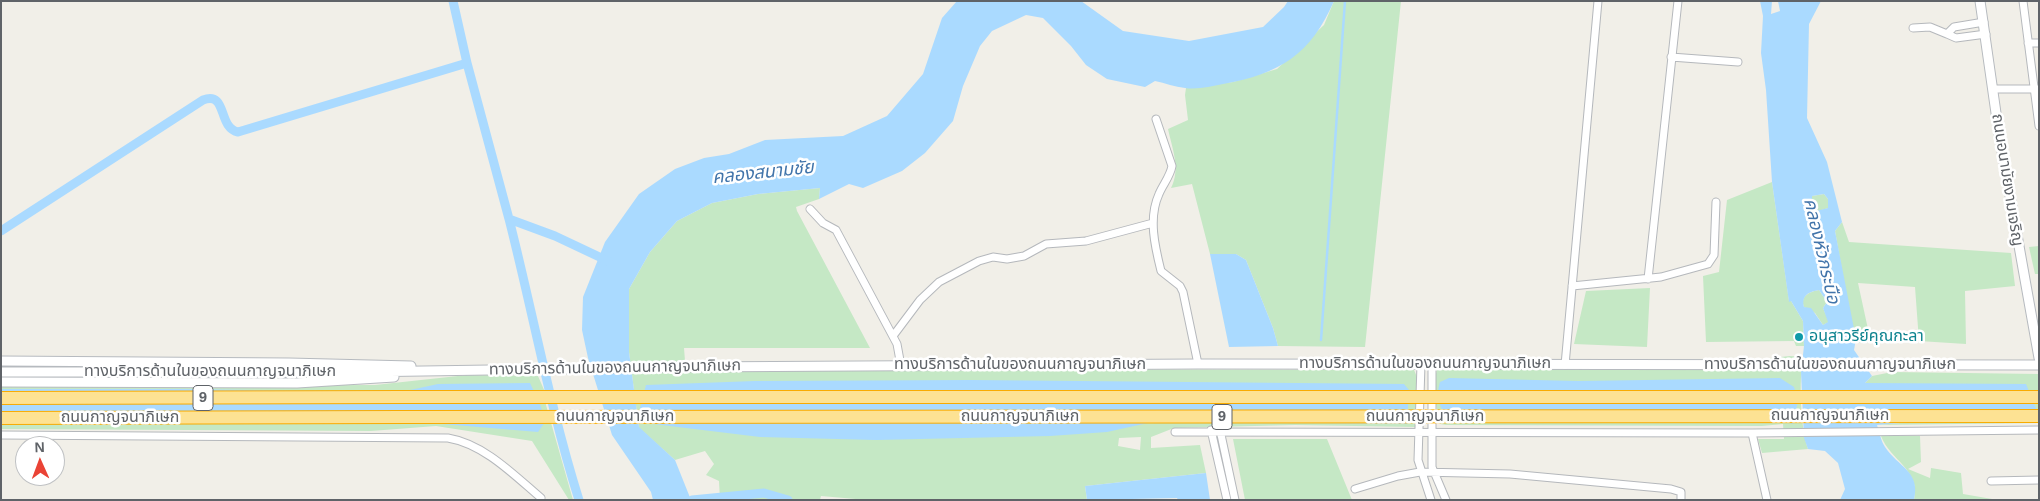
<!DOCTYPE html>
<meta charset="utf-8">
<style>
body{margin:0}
#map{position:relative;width:2040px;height:501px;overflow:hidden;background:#f1efe8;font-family:Arial,sans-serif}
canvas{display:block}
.frame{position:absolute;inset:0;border:2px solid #5f6368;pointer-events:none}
.north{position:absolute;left:15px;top:436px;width:50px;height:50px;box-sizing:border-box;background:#fff;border:1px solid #bfc1c3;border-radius:50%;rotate:358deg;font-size:14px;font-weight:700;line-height:20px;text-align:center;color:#5f6368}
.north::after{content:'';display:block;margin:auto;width:18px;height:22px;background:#ea4335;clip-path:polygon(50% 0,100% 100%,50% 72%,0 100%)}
</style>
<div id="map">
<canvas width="2040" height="501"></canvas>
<div class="frame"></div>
<div class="north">N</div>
</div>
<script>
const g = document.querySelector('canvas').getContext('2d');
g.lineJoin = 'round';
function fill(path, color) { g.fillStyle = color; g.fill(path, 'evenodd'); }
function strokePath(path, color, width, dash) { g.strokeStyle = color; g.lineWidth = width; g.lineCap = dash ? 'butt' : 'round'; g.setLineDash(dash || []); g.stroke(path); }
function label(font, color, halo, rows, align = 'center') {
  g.font = font + ' Arial,"Noto Sans Thai",sans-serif'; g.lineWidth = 5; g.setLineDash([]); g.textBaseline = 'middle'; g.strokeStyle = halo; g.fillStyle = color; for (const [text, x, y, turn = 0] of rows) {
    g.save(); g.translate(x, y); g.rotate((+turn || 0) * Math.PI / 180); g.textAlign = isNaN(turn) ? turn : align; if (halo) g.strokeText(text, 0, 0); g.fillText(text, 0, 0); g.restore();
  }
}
fill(new Path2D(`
 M1334 1H1401L1365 347 1278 346 1273 328 1246 260 1236 254H1210L1192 184 1171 188C1181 169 1172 148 1168 129L1188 120 1185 95 1186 88 1233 82 1277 69 1324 25Z
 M1772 182 1789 301H1791L1803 321 1804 346H1796L1794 341 1706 342 1703 276 1719 272 1727 200Z
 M820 188 819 199 796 207 797 211 870 348H684L685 361 691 372 919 369 1414 370 1417 377 1415 427 1295 425 1174 428 1151 437V448L1200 445 1206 473 1085 486 1087 500H867L821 496 820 500H720L719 481 706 475 714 464 705 451 675 460 639 428 629 352V289L650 252 677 221 712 203 758 194ZM1141 437 1140 450 1118 446 1119 438Z
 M1824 194 1828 199V208L1816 212 1812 204V196Z
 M1842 222 1849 242 2011 253 2015 286 1965 291 1966 344 1919 341 1915 287 1858 283 1871 343H1855L1835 231Z
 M2039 246V274H2035L2029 247Z
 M1650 288 1647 347 1574 344 1586 291Z
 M1819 290 1827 302 1823 308 1829 322 1823 325 1815 313 1804 307C1800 296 1809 292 1819 290Z
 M1790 356 1803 357C1799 383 1800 424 1808 449L1762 453 1758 439H1784L1783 424 1762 426 1446 425 1440 424C1436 407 1432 387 1437 369L1766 370 1771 358Z
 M1892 372 2039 374V423L1877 425 2037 411 1865 383 1872 376Z
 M467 375 538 376 545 392 546 405 573 500H569L532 441 436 426 371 431 1 429V386L375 385Z
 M1881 436H1920L1921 462 1908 469 1930 478 1931 468 1961 473 1963 494 1998 500H1914C1921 470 1890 460 1881 436Z
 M1233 439H1327L1352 500H1245Z`), '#c5e8c5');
fill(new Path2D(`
 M957 1H1081L1123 31 1189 41 1263 27 1284 7 1288 1H1334C1311 54 1280 74 1223 84 1211 86 1198 90 1185 88 1175 87 1165 83 1155 81L1145 87 1107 79 1086 65 1071 46 1043 18 1026 15 992 31 980 46 963 86 953 121 925 153 902 171 863 188 849 184 819 199 820 188 758 194 712 203 677 221 650 252 629 289V352L639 427 675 460 691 500H653L651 492 612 435 588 358 582 330 583 297 605 242 639 194 675 169 704 158 729 154 765 140 843 136 887 116 923 74 942 18Z
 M1760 1H1772L1771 14 1780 11 1778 1H1821L1809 24 1807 118 1827 162 1842 222 1835 231 1856 339 1854 350 1872 376 1865 383 2026 384 2037 411 1877 425C1879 431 1881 441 1885 447 1898 467 1921 471 1914 500H1840L1845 489 1838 463 1825 451 1808 449 1804 438 1801 372 1804 346 1803 321 1791 301 1789 302 1772 182 1766 90 1761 53 1763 16ZM1824 194 1828 199V208L1816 211 1812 204V196ZM1819 290 1827 302 1823 308 1828 322 1823 325 1811 308 1804 307C1801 295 1809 292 1819 290Z
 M1210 254H1236L1246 260 1273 328 1278 346 1229 347Z
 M1449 378 1578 381 1780 378 1794 387 1798 401 1793 424 1779 420 1569 423 1450 421C1440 409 1435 398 1440 382Z
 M971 380 1404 384 1409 390 1407 424 1157 421 1107 432 1050 436 876 440 760 437 645 423 640 408 646 385 755 381Z
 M530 383 540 404 545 422 538 432 431 423 1 424V389H181L401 392 438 384Z
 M1206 473 1210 500H1178L1177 498 1087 500 1085 486Z`), '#aadaff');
strokePath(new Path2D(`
 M1321 340 1345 1`), '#aadaff', 2.5);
strokePath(new Path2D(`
 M453 1 467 63
 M509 219C533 313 550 408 579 500
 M1 231 203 100C228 91 217 127 238 132L467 63 509 219 555 236 608 261
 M692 500 764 493 788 500`), '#aadaff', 9);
const street = new Path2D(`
 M2023 1 2039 126
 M1984 22 1954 27 1947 34 1956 38 1986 34
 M1913 28 1930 27 1947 34
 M2028 43H2039
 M1671 57 1738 62
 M1993 89H2038
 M1156 119 1172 166C1170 177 1163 184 1159 194 1148 218 1155 247 1161 271L1180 286 1183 292 1198 364
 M810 209 823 223 836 230 897 344 901 366
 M1648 279 1678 1
 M1572 286 1661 277 1708 264 1714 255 1716 202
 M893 336 920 300 939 282 979 261 993 257 1007 259 1024 256 1046 244 1086 241 1153 223
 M1421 364 1418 460 1431 500
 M1432 364V467L1446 500
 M1565 365 1598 1
 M1211 430 1227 500
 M1220 430 1235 500
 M1175 432 1752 433 2039 430
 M1752 433 1767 500
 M1 435 448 438C484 444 514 475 541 498
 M1991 481 2039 480
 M1355 489 1398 476 1420 472 1510 474 1671 489 1681 492V500`);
const secondary = new Path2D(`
 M1980 1 1999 134 2039 358
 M1 361 289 363 411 366
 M1 372H357L689 367 1198 364 2039 365
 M1 382 297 383 394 377`);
const highway = new Path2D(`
 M1 398 405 397
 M1 418 405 417`);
strokePath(street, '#b5b8bc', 9);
strokePath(secondary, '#b6babf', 11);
strokePath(highway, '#f9ab00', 14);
strokePath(street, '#fff', 7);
strokePath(secondary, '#fff', 9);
strokePath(highway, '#fde293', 12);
const highwayBridge = new Path2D(`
 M405 397H2039
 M405 417 2039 416`);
strokePath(highwayBridge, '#f9ab00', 14, []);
strokePath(highwayBridge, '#fde293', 12);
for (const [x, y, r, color] of [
 [1799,337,5,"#0f9aa8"]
]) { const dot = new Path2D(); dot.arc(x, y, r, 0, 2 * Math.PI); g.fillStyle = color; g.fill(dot); strokePath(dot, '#fff', 2); }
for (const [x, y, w] of [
 [203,398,20],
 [1222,417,20]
]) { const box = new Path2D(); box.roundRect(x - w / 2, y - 12.5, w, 25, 4); g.fillStyle = '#fff'; g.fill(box); strokePath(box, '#5f6368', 1); }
label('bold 15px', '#5f6368', null, [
 ["9",203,398],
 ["9",1222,417]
]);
label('16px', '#5f6368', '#fff', [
 ["ถนนอนามัยงามเจริญ",2007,180,81],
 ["ทางบริการด้านในของถนนกาญจนาภิเษก",1425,364],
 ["ทางบริการด้านในของถนนกาญจนาภิเษก",1020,365],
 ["ทางบริการด้านในของถนนกาญจนาภิเษก",1830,365],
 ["ทางบริการด้านในของถนนกาญจนาภิเษก",615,368,-1],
 ["ทางบริการด้านในของถนนกาญจนาภิเษก",210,372],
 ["ถนนกาญจนาภิเษก",1830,416],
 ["ถนนกาญจนาภิเษก",615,417],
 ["ถนนกาญจนาภิเษก",1020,417],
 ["ถนนกาญจนาภิเษก",1425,417],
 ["ถนนกาญจนาภิเษก",120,418]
]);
label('16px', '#0d838f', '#fff', [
 ["อนุสาวรีย์คุณกะลา",1809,337]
], 'left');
label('italic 18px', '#4174aa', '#fff', [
 ["คลองสนามชัย",763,173,-6],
 ["คลองหัวกระบือ",1821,251,77]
]);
</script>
